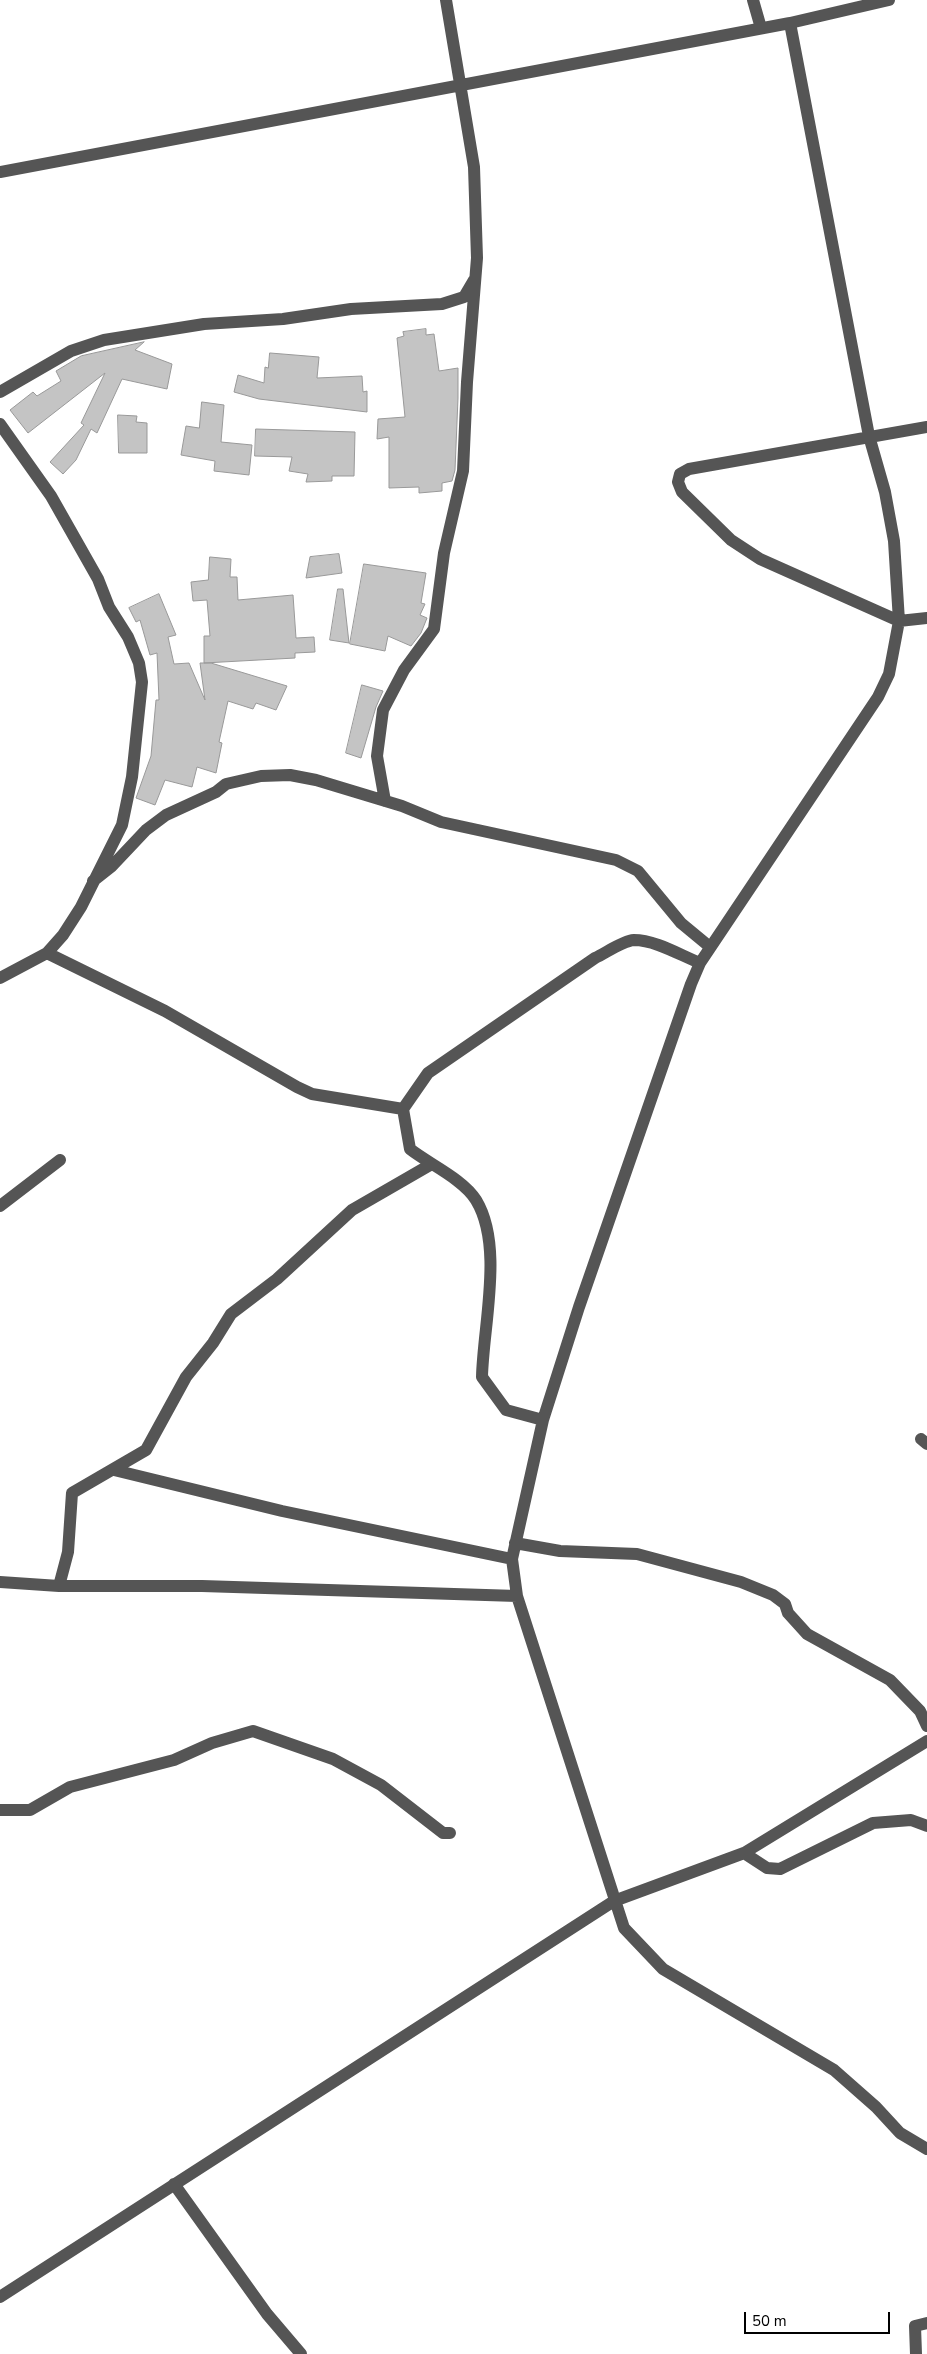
<!DOCTYPE html>
<style>
body{margin:0}
#map{position:relative;width:927px;height:2354px;overflow:hidden;background:#fff;font-family:"Nunito Sans",sans-serif}
canvas{display:block}
.scale{position:absolute;left:744px;top:2312px;width:146px;height:22px;box-sizing:border-box;border:2px solid #000;border-top:0;padding-left:6px;font-size:15px;line-height:18px;white-space:nowrap;color:#000;-webkit-text-stroke:4px #fff;paint-order:stroke}
</style>
<div id="map">
<canvas width="927" height="2354"></canvas>
<div class="scale">50 m</div>
</div>
<script>
const g = document.querySelector('canvas').getContext('2d');
g.lineJoin = 'round';
function fill(path, color) { g.fillStyle = color; g.fill(path, 'evenodd'); }
function strokePath(path, color, width, dash) { g.strokeStyle = color; g.lineWidth = width; g.lineCap = dash ? 'butt' : 'round'; g.setLineDash(dash || []); g.stroke(path); }
const building = new Path2D(`
 M426 329V335L434 334 439 371 458 368V398L455 470 452 481 442 483V491L419 493V487L389 488V437L377 439 378 419 405 417 397 338 404 336 403 332Z
 M144 342 135 350 172 364 167 389 122 379 97 433 91 429 76 460 63 474 50 462 84 425 81 423 105 373 28 433 10 410 33 392 37 396 61 381 56 371 81 356Z
 M270 353 319 357 317 378 362 376 363 392 367 391V412L259 399 234 392 238 375 264 383 265 367 268 368Z
 M202 402 224 405 221 442 252 445 249 475 214 471 215 461 181 455 186 426 199 428Z
 M118 415 137 416 136 422 147 423V453H119Z
 M256 429 355 432 354 476H332V481L306 482 308 474 289 471 292 457 255 456Z
 M339 554 342 573 306 578 310 557Z
 M210 557 231 559 230 577H237L238 600 293 595 296 638 314 637 315 652 295 653V658L204 663V636H210L207 600 193 601 191 582 208 580Z
 M364 564 426 573 421 603 425 604 420 615 427 618 421 633 411 646 388 636 385 651 350 644Z
 M338 589H343L349 643 330 640Z
 M159 594 176 635 168 637 174 664 189 663 205 700 200 663H211L287 686 276 710 256 703 253 709 228 701 219 742 222 743 216 773 197 767 192 787 165 780 155 805 136 798 151 756 156 700H159L157 653 150 655 140 620 136 622 129 608Z
 M362 685 383 691 376 707 361 758 346 753Z`);
fill(building, '#c4c4c4');
strokePath(building, '#999', 1);
strokePath(new Path2D(`
 M753 0 761 28
 M790 23 869 436 885 492 894 541 899 621 889 674 878 697 700 963 691 984 579 1307 543 1420 512 1559 517 1596 624 1928 663 1969 834 2070 876 2107 900 2133 927 2149
 M0 172 790 23 889 0
 M0 392 71 351 104 340 204 324 283 319 351 309 442 304 464 297 474 280
 M0 424 51 496 98 579 109 607 128 637 139 663 142 682 132 777 122 825 81 907 63 935 47 953 0 978
 M927 427 689 469 680 474 678 482 682 492 731 540 760 559 899 621 927 618
 M385 801 377 756 383 710 404 670 434 629 444 553 463 471 467 382 477 258 474 167 446 0
 M93 881 112 866 146 830 166 815 216 792 226 784 261 776 290 775 316 780 402 806 441 822 616 860 638 871 681 923 710 947
 M47 953 165 1011 297 1087 312 1094 403 1109 428 1073 595 958C606 953 622 941 634 940 655 940 680 955 700 963
 M403 1109 410 1149C429 1164 463 1179 476 1200 504 1246 483 1326 482 1377L506 1410 543 1420
 M0 1206 60 1160
 M921 1439 927 1444
 M114 1470 282 1511 512 1559
 M515 1543 560 1551 637 1554 741 1582 773 1595 785 1604 788 1613 807 1634 890 1680 920 1711 927 1726
 M0 1582 59 1586H202L517 1596
 M59 1586 68 1552 72 1493 146 1450 186 1377 213 1343 231 1314 277 1279 352 1210 430 1165
 M0 1810H30L70 1787 174 1760 212 1743 253 1731 333 1759 381 1785 443 1833H450
 M744 1853 767 1868 780 1869 873 1823 911 1820 927 1826
 M174 2184 267 2314 301 2354
 M0 2297 614 1901 744 1853 927 1741
 M916 2354 915 2326 927 2323`), '#555', 12);
</script>
